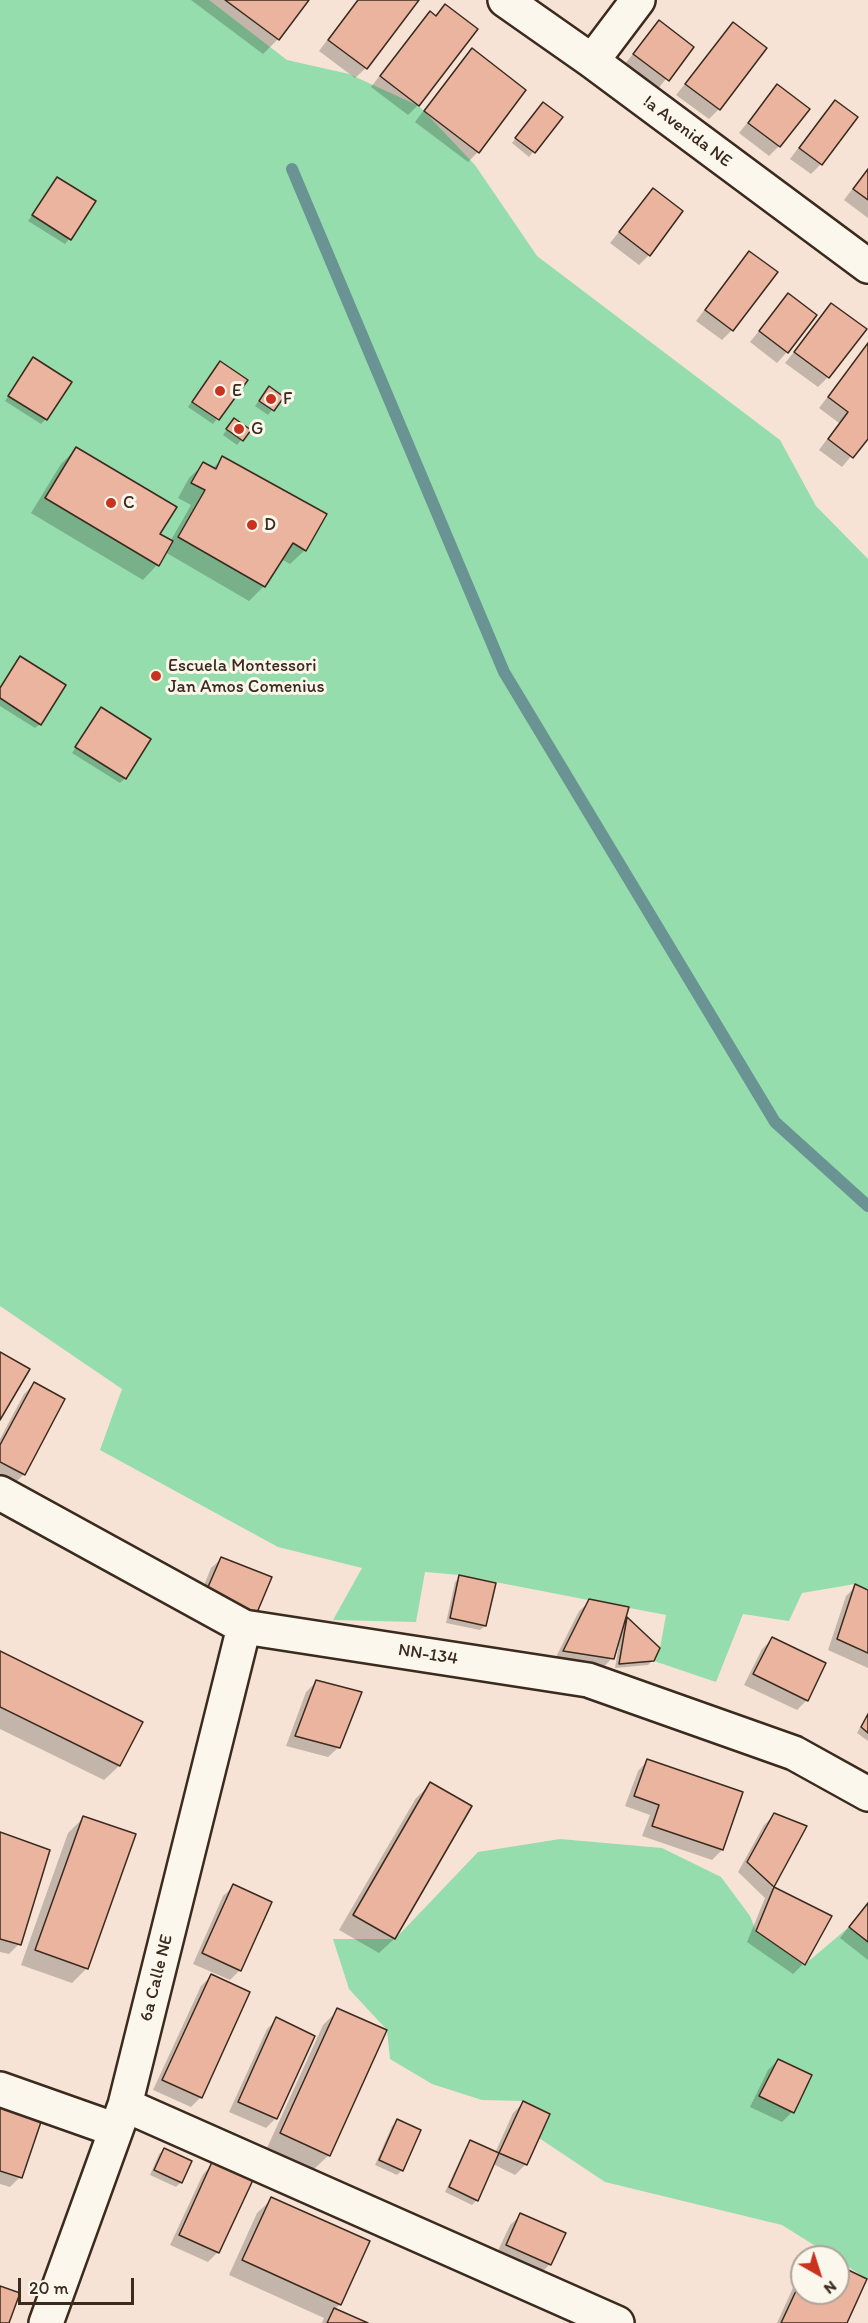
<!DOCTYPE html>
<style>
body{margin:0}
#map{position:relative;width:868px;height:2323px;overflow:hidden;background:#f6e3d5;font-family:Itim,sans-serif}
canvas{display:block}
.north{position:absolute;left:790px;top:2245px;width:60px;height:60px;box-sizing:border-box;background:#fbf7ec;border:2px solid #aea59a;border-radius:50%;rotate:141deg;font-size:16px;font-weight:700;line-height:24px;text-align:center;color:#3b2a1e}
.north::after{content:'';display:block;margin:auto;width:21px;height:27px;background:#c8321e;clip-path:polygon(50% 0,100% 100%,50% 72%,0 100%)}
.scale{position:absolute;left:18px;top:2278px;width:116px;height:27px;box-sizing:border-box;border:3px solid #3b2a1e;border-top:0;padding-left:8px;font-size:18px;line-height:21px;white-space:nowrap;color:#3b2a1e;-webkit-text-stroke:4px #fbf7ec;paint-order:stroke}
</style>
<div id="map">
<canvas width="868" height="2323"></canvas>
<div class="north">N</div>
<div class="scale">20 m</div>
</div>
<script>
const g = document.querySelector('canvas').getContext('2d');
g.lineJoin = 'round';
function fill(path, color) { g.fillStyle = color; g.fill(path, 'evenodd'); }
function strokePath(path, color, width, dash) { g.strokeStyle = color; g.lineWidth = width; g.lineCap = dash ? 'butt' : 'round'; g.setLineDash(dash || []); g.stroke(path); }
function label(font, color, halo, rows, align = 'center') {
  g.font = font + ' Itim,sans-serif'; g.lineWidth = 6; g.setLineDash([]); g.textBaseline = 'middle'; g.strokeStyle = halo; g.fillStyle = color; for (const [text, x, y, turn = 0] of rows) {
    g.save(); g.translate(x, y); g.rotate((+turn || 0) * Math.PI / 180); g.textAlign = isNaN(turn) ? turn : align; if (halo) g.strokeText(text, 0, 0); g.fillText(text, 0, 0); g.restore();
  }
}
fill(new Path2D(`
 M0 0H209L287 60 349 74 419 106 475 165 537 256 780 440 816 506 868 559V1590L855 1584 802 1593 789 1621 743 1614 716 1682 654 1661 660 1648 666 1615 459 1575 425 1572 416 1622 333 1620 362 1568 278 1547 100 1450 122 1389 0 1306Z
 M560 1839 662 1848 721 1877 750 1916 756 1931 804 1965 849 1927 868 1942V2280L838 2260V2257H833L782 2225 605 2182 539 2138 549 2114 523 2101 482 2100 432 2084 390 2059 387 2030 349 1989 333 1939H395L478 1852Z`), '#95ddac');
fill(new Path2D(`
 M191 0H307L278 39 263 54Z
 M357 0H417L366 68 355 78 319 51Z
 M445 6 418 105 408 115 371 87 420 23 430 13 434 17Z
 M659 22 692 47 657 90 624 65Z
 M733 24 719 109 709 119 676 95Z
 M472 50 478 152 468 162 415 122 462 60Z
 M777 86 779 146 769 156 739 133Z
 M835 102 821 164 811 174 790 159 825 112Z
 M538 109 561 117 529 157 512 143Z
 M868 168V218L844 200Z
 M57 179 69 239 65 244 28 221Z
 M653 190 649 255 639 265 610 243Z
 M750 253 732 330 722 340 696 321 740 263Z
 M788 295 815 315 787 352 777 363 750 342Z
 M832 305 828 377 818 387 785 363Z
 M868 344V436L842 467 819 450 839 423 819 408Z
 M33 359 46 419 41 424 5 401Z
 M216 368 246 380 213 424 188 407Z
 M269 388 282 397 268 415 255 406Z
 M230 425 249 430 237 445 223 435Z
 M76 449 158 535 170 542 191 505 178 498 189 478 204 464 212 469 223 458 305 550 290 564 281 559 264 586 249 601 165 552 157 565 143 580 31 513 61 464Z
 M20 658 40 724 35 728 0 706V687Z
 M101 709 125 778 120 783 72 753Z
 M34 1384 24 1474 14 1484 0 1477V1439L24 1394Z
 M222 1558 270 1578 196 1605 211 1568Z
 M460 1577 485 1626 480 1630 446 1623 455 1582Z
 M856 1586 868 1592V1668L828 1650 846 1596Z
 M590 1601 622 1624 627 1619 653 1660 648 1665 615 1668 620 1639 618 1638 612 1658 602 1669 554 1661 579 1611Z
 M772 1639 807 1700 797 1710 744 1685 762 1649Z
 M0 1652 141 1722 119 1766 104 1780 0 1729Z
 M316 1682 339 1747 328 1757 286 1746 306 1692Z
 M868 1712V1741L857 1733Z
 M648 1760 722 1850 712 1860 642 1836 650 1815 625 1806 638 1771Z
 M431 1784 470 1807 394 1939 379 1953 339 1930 416 1798Z
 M774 1815 805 1827 772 1888 830 1917 803 1964 793 1974 747 1942 765 1898 738 1872 764 1825Z
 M83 1818 87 1968 72 1983 21 1965 68 1833Z
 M0 1833 19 1944 9 1954 0 1952Z
 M234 1886 240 1970 230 1980 193 1964 223 1896Z
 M868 1902V1960L840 1938Z
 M211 1976 201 2097 191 2107 153 2090 201 1986Z
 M338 2010 329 2155 314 2169 267 2148 323 2025Z
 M277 2019 276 2118 266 2128 229 2112 267 2029Z
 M778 2060 792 2112 782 2122 750 2107 768 2070Z
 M523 2103 526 2164 515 2175 493 2164 477 2200 472 2205 445 2192 466 2147 471 2142 495 2153 513 2113Z
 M0 2105 20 2177 10 2187 0 2184Z
 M397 2121 402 2170 397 2175 375 2165 392 2126Z
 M164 2150 181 2182 176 2187 150 2175 159 2154Z
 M213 2164 218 2252 208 2262 170 2245 203 2174Z
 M272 2199 340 2304 334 2310 364 2323H322L324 2318 229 2275 257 2213Z
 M521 2215 550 2264 540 2274 496 2255 510 2225Z
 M838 2267 845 2323H777L802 2268V2293H838Z`), '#0003');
strokePath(new Path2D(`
 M292 169 504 672 775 1122 868 1206`), '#6a9494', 12);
const building = new Path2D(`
 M225 0H309L279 40Z
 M358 0H419L367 69 328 40Z
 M445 4 478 29 419 106 380 76 430 11 436 16Z
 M659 20 694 47 669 81 633 54Z
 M733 22 767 48 720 110 685 84Z
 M472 48 526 90 479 153 424 111Z
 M777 84 810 109 780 147 748 123Z
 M835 100 858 117 822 165 799 148Z
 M543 102 563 117 535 153 515 138Z
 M868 169V200L853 189Z
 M57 177 96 201 71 240 32 215Z
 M653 188 683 211 650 256 619 232Z
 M749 251 778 272 733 331 705 310Z
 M788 293 817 315 788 353 759 331Z
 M831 303 867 329 829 378 794 352Z
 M868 343V439L853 458 828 439 848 412 828 397Z
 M33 357 72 382 47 420 8 396Z
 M220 361 248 380 219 420 192 402Z
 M269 386 284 397 274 411 259 401Z
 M234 418 251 430 243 441 226 429Z
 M76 447 177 507 160 534 173 541 159 566 45 498Z
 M222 456 327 514 306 551 293 543 265 587 178 537 205 490 191 483 203 462 216 469Z
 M20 656 66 685 41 725 0 698V688Z
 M101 707 151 739 126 779 75 747Z
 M0 1352 30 1369 0 1420Z
 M34 1382 65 1399 25 1475 0 1462V1445Z
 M221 1557 272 1577 256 1615 205 1594Z
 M459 1575 496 1583 486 1626 450 1618Z
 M855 1584 868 1590V1653L837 1639Z
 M589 1599 629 1607 614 1659 563 1651Z
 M627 1617 660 1648 654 1661 619 1664Z
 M772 1637 826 1663 808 1701 753 1674Z
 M0 1651 143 1722 120 1766 0 1707Z
 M316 1680 362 1692 340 1748 295 1736Z
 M868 1714V1733L861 1727Z
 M647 1759 743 1792 723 1850 652 1826 659 1805 634 1796Z
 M430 1782 472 1806 395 1939 353 1915Z
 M774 1813 807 1826 774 1887 747 1862Z
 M83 1816 136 1834 88 1969 35 1950Z
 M0 1832 50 1850 21 1945 0 1939Z
 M233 1884 272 1902 241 1971 202 1953Z
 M774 1887 832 1916 805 1965 756 1931Z
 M868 1903V1942L849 1927Z
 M211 1974 250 1992 202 2098 162 2080Z
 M337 2008 387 2030 330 2156 280 2133Z
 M276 2017 315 2036 277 2119 238 2102Z
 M778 2059 812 2075 794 2113 759 2096Z
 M523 2101 550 2114 527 2165 499 2153Z
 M0 2106 43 2116 22 2178 0 2171Z
 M397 2119 421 2130 403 2171 379 2160Z
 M470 2140 499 2153 478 2201 449 2187Z
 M164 2148 192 2161 182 2183 154 2170Z
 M212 2162 253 2180 219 2253 179 2235Z
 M271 2197 370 2241 341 2305 242 2260Z
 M520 2213 566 2233 551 2265 506 2245Z
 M838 2265 867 2279 847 2323H781L802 2278V2293H838Z
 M0 2286 20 2293 9 2323H0Z
 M334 2308 368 2323H327Z`);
fill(building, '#eab49f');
strokePath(building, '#3b2a1e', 1.5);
const minor = new Path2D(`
 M505 0 592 61 868 266
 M592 61 638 0
 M0 2089 116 2130
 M125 2105 617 2323
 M46 2323 125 2105 244 1627`);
const tertiary = new Path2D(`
 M0 1493 244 1627 588 1680 794 1753 868 1794`);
strokePath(minor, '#3b2a1e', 38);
strokePath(tertiary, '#3b2a1e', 38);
strokePath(minor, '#fbf7ec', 33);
strokePath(tertiary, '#fbf7ec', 33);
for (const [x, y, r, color] of [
 [220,391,6,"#c8321e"],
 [271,399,6,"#c8321e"],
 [239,429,6,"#c8321e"],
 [111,503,6,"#c8321e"],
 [252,525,6,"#c8321e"],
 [156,676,6,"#c8321e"]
]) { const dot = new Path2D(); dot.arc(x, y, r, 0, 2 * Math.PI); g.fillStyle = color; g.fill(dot); strokePath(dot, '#fbf7ec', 2); }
label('18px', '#3b2a1e', '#fbf7ec', [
 ["!a Avenida NE",687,132,37],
 ["NN-134",428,1655,9],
 ["6a Calle NE",157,1978,-76]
]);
label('18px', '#3b2a1e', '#fbf7ec', [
 ["E",232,391],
 ["F",283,399],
 ["G",251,429],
 ["C",123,503],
 ["D",264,525],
 ["Escuela Montessori",168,666],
 ["Jan Amos Comenius",168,687]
], 'left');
</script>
